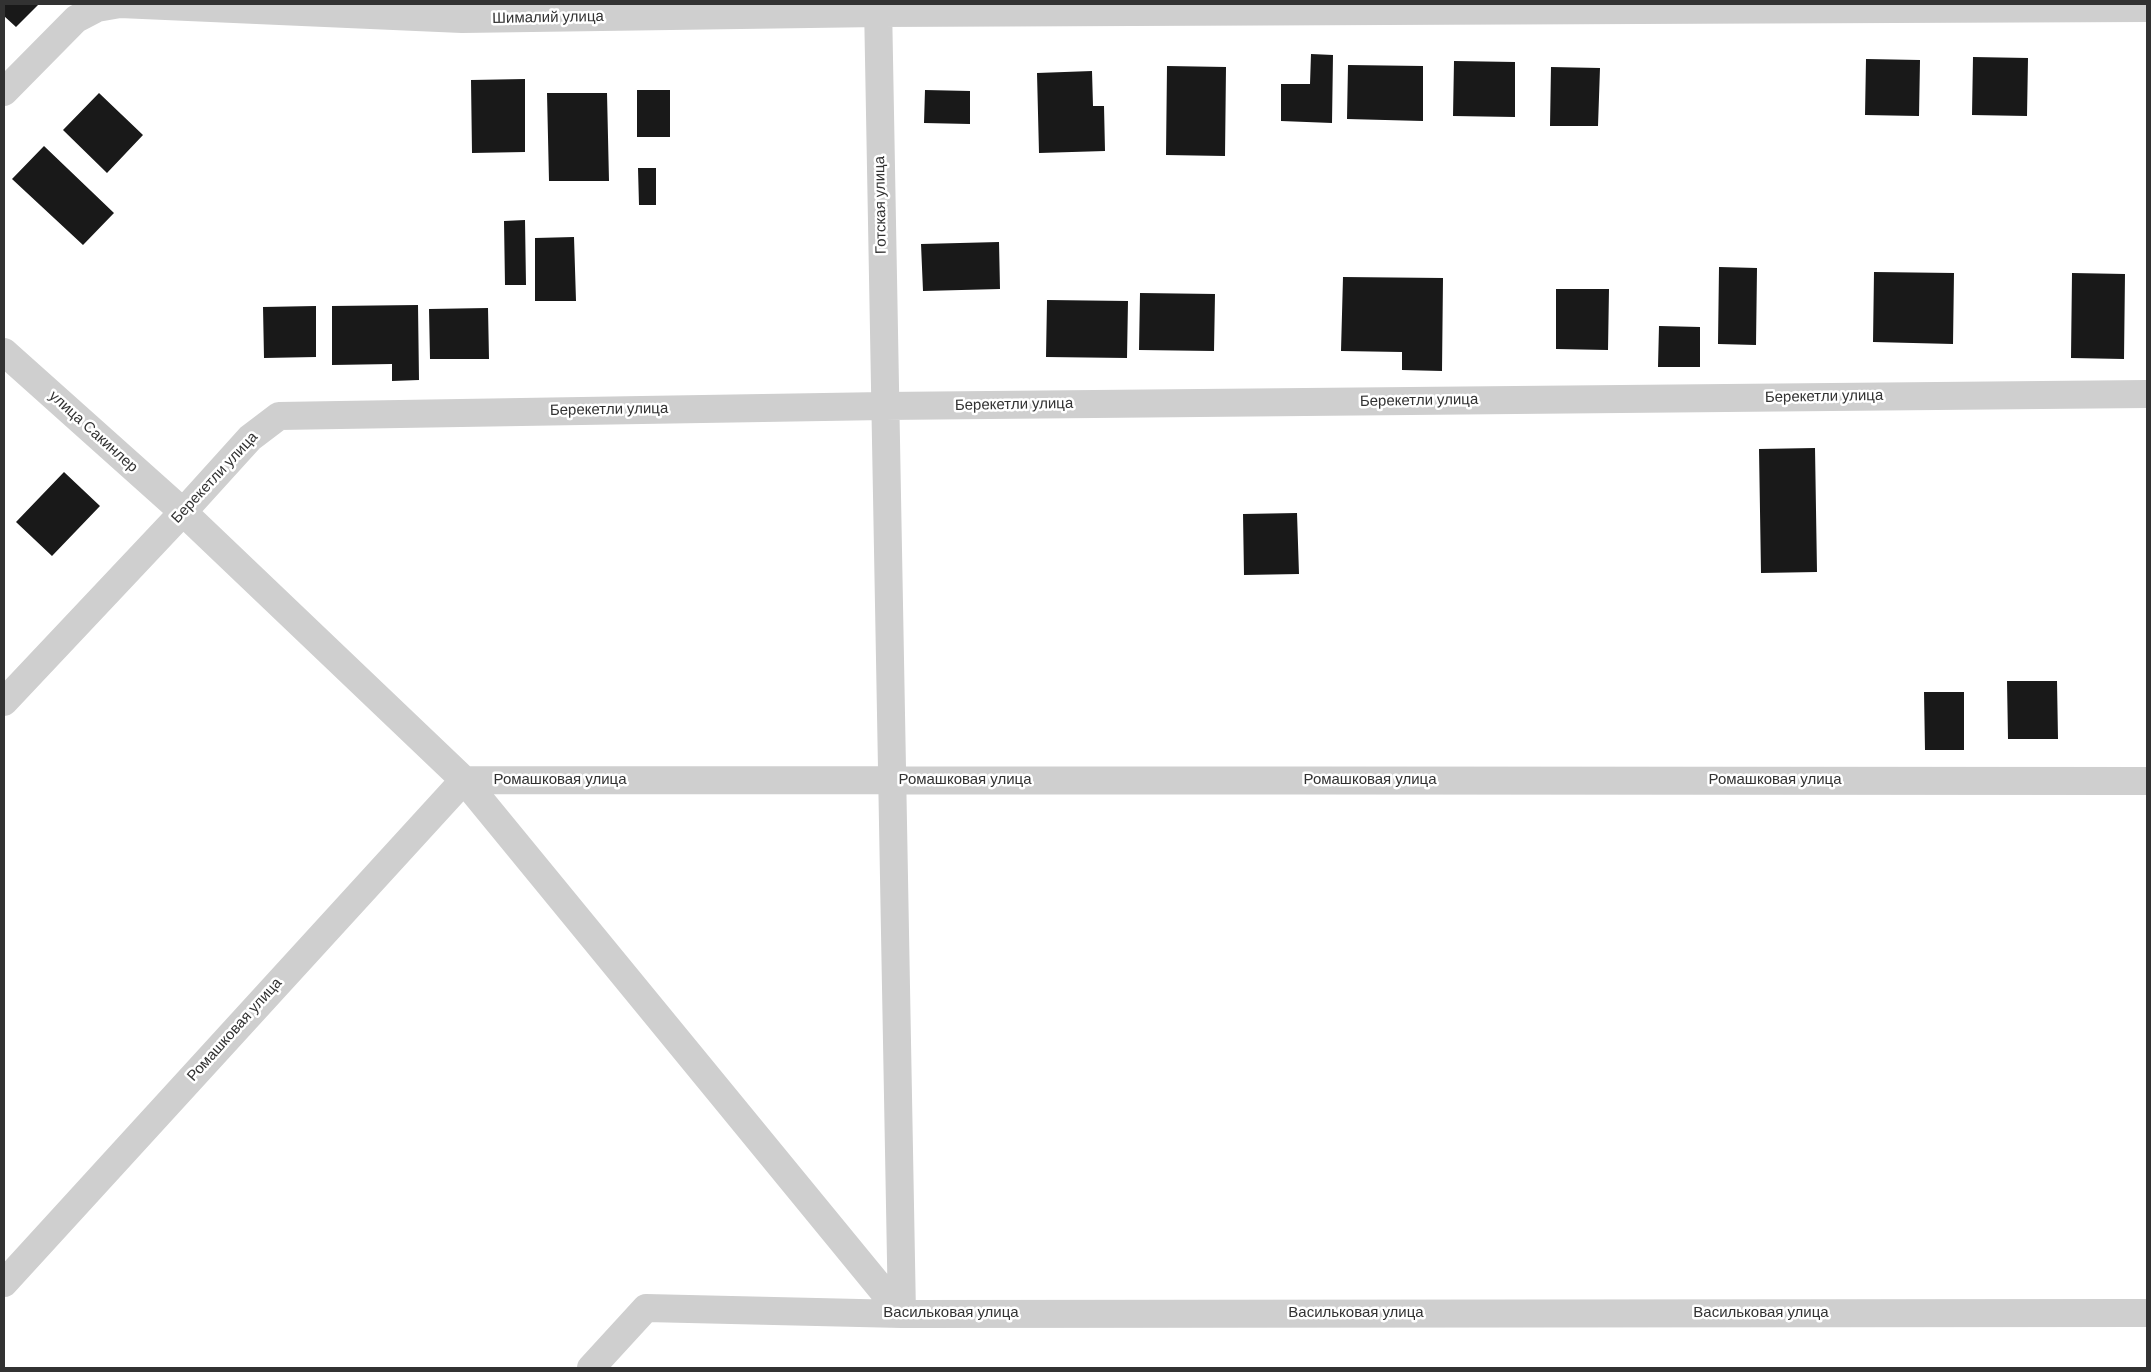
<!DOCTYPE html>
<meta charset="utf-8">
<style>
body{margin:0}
#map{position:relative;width:2151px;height:1372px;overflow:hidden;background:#fff;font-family:"DM Sans",sans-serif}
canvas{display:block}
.frame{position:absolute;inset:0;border:5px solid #323232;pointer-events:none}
</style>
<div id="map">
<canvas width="2151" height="1372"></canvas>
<div class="frame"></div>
</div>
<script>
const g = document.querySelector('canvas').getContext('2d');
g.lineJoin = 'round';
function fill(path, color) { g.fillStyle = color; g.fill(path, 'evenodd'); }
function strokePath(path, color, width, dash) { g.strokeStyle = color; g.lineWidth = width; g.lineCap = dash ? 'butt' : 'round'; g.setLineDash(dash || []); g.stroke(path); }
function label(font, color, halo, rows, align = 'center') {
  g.font = font + ' "DM Sans",sans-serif'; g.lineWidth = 5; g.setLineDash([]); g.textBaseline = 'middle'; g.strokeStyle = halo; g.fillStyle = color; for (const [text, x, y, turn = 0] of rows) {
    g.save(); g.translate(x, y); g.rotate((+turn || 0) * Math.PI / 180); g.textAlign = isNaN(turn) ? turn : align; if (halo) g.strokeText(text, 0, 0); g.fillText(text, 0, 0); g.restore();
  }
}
fill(new Path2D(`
 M4 4H39L16 27 4 16Z
 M1311 54 1333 55 1332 123 1281 121V84H1310Z
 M1973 57 2028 58 2027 116 1972 115Z
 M1866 59 1920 60 1919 116 1865 115Z
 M1454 61 1515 62V117L1453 116Z
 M1348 65 1423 66V121L1347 119Z
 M1167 66 1226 67 1225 156 1166 155Z
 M1551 67 1600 68 1598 126H1550Z
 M1092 71 1093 106H1104L1105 151 1039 153 1037 73Z
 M525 79V152L472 153 471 80Z
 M637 90H670V137H637Z
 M925 90 970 91V124L924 123Z
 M99 93 143 135 107 173 63 130Z
 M547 93H607L609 181H549Z
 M44 146 114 213 83 245 12 179Z
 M638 168H656V205H639Z
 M525 220 526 285H505L504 221Z
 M574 237 576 301H535V238Z
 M999 242 1000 289 923 291 921 244Z
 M1719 267 1757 268 1756 345 1718 344Z
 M1874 272 1954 273 1953 344 1873 342Z
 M2072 273 2125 274 2124 359 2071 358Z
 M1343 277 1443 278 1442 371 1402 370V352L1341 351Z
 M1556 289H1609L1608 350 1556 349Z
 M1140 293 1215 294 1214 351 1139 350Z
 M1047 300 1128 301 1127 358 1046 357Z
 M418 305 419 380 392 381V364L332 365V306Z
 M316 306V357L264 358 263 307Z
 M488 308 489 359H430L429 309Z
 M1659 326 1700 327V367H1658Z
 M1815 448 1817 572 1761 573 1759 449Z
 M64 472 100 506 52 556 16 522Z
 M1297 513 1299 574 1244 575 1243 514Z
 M2007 681H2057L2058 739H2008Z
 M1924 692H1964V750H1925Z`), '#191919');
strokePath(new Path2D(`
 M878 4 902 1314
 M4 92 76 19 97 8 120 4 462 19 879 13 2147 8
 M4 352 183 512 464 780 902 1314
 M4 702 183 512 250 438 279 416 884 406 2147 394
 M4 1283 464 780 2147 781
 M591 1368 646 1308 902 1314 2147 1313`), '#cfcfcf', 28);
label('15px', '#323232', '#fff', [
 ["Шималий улица",548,18,-1],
 ["Готская улица",881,205,-91],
 ["Берекетли улица",1824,397,-1],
 ["Берекетли улица",1419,401,-1],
 ["Берекетли улица",1014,405,-1],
 ["Берекетли улица",609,410,-1],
 ["улица Сакинлер",93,432,42],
 ["Берекетли улица",215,478,-47],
 ["Ромашковая улица",560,780],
 ["Ромашковая улица",965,780],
 ["Ромашковая улица",1370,780],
 ["Ромашковая улица",1775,780],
 ["Ромашковая улица",235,1030,-48],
 ["Васильковая улица",951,1313],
 ["Васильковая улица",1356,1313],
 ["Васильковая улица",1761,1313]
]);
</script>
